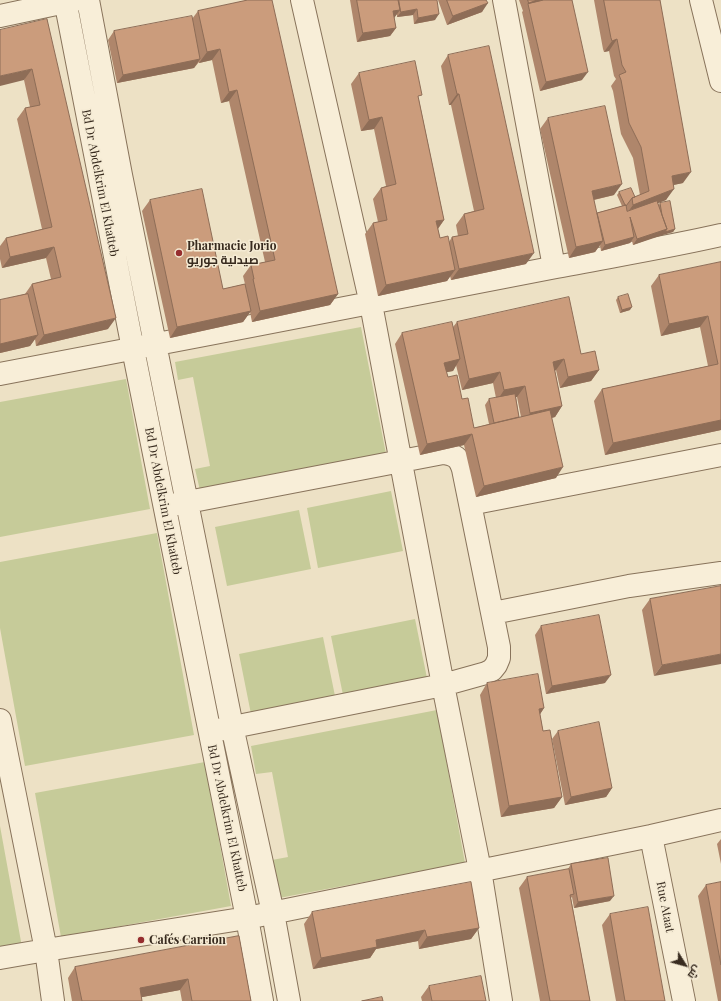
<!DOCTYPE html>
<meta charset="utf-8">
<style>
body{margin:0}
#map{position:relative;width:721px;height:1001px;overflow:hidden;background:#ede1c5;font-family:"Playfair Display",Cairo,serif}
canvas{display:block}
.north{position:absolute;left:665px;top:945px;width:40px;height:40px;-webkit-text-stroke:3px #f5ebd4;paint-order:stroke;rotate:127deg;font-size:11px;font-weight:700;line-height:16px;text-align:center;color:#382b1f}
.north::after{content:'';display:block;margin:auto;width:14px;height:18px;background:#382b1f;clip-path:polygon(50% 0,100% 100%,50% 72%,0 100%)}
</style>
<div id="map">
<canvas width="721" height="1001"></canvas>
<div class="north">ش</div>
</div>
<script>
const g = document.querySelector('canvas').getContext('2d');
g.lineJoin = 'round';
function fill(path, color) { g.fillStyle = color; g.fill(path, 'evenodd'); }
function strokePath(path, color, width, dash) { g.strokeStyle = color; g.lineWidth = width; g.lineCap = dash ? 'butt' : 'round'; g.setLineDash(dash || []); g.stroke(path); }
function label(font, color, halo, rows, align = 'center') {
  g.font = font + ' "Playfair Display",Cairo,serif'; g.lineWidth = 3; g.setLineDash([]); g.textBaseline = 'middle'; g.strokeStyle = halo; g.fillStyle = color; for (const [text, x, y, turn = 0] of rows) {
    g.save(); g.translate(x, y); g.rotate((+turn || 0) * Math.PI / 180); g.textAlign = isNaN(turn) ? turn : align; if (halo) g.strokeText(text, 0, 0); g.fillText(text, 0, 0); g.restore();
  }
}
fill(new Path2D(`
 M361 327 388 464 202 499 195 469 210 466 193 377 178 380 175 362Z
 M126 379 150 509 0 537V402Z
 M391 491 403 551 318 568 307 508Z
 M299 510 311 569 227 586 215 527Z
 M157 533 194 735 25 766 0 628V562Z
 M415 619 427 678 343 695 331 636Z
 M323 637 335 696 251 714 239 654Z
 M437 710 465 863 279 898 272 860 288 857 272 772 256 774 251 746Z
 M205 762 231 906 61 937 35 793Z
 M0 826 22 947 0 951Z`), '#c6cb99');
const minor = new Path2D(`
 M65 0 133 349 247 918 262 1001
 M88 0 121 175 232 726 273 913 289 1001
 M302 0 371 304 443 685 480 870 501 1001
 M504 0 554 267
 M701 0 721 81
 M0 16 75 0
 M0 374C184 339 367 304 551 268 607 257 664 248 721 235
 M470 504 721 455
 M172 505 443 453C455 455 459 457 463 469L499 647V658L496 665 492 670 486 673 443 685 218 730
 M493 613 629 586 721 573
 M0 720 46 950 53 1001
 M651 836 684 1001
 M0 958 46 950 247 918 651 836 721 820`);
strokePath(minor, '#88735b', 24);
strokePath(minor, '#f8eed8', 22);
fill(new Path2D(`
 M248 0 338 294 330 305 252 322 250 312 243 322 170 338 142 211 150 200 223 289 245 284 243 276 251 265 265 262 229 101 221 103 212 60 199 63V62L194 68 117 83 108 40 114 31 192 19 198 11Z
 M350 0H437L435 20 414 24 413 15 397 17V14L394 18 396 28 390 36 357 42Z
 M438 0H486L482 12 447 25Z
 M519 0H572L582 80 540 91 522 12 523 11Z
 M594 0H660L683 183 673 185 666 200 658 203 659 205 660 203 675 229 673 232 663 234 633 245 632 241 630 243 601 251 600 245 595 252 569 258 540 129 548 118 614 195 594 200 596 213 622 206 617 195 619 192 635 197 640 195 633 158 621 134 613 91 611 86 616 79 614 76 609 51 604 52 603 49Z
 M47 19 108 329 36 346 35 339 30 346 0 353V300L25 294 32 284 51 279 46 258 2 268 0 259V246L6 238 42 229 17 119 25 108 30 107 24 80Z
 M448 55 526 264 451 280 450 276 447 281 378 296 365 234 373 223 378 222 373 199 381 188 386 186 374 129 361 131 351 84 359 73 419 100 444 220 438 229 440 238 449 242 452 237 458 236 456 225 464 214 474 211 451 105H449L441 66Z
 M721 262V430L605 455 594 401 602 389 708 366 700 327 661 336 651 286 659 275Z
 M618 297 630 310 620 313 616 300Z
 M457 322 581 354 599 370 591 381 560 388 556 370 555 371 562 406 555 417 552 418 556 478 476 497 464 445 420 455 395 344 402 333 453 327ZM456 365 462 390 493 383 496 398 489 399 485 405 489 424 474 428 462 399 448 377 446 372 453 371ZM516 397H517L521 417H519Z
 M721 586 654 676 642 610 650 599Z
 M541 626 605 683 546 694 535 635Z
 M487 683 544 708 540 714 543 731 562 797 554 808 501 817 480 695Z
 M558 731 612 788 606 797 565 805 552 739Z
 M721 839V864L717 844Z
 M571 864 610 901 574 908 572 897 571 898 590 1001H540L519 888 527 877 568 869Z
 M721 882V1001H718L698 896 706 885Z
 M312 912 479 928 471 939 419 949 418 941 376 949 370 958 313 969 304 924Z
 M610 914 665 1001H616L602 925Z
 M239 936 251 1001H182L180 990 142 997V1001H72L68 978 75 967Z
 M429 986 486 1001H422L421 997Z`), '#af866b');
fill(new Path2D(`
 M537 0H553L529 9V3Z
 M488 3 482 12 447 25 453 16Z
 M417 9 413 15 397 17 401 12Z
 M400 10 394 18 393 11Z
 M439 14 435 20 414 24 418 18Z
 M396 28 390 36 357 42 363 33Z
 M617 39 609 51 604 52 612 41Z
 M220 49 212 60 199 63 207 52Z
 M200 59 194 68 117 83 123 75Z
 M32 69 24 80 0 86V76Z
 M588 72 582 80 540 91 546 82Z
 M237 90 229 101 221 103 229 92Z
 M457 94H459L451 105H449Z
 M382 117 374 129 361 131 369 120Z
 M691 172 683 183 664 187 672 176Z
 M622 184 614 195 584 202 592 191Z
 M674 189 666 200 625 216 633 205Z
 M444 220 436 231V221Z
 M667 229 663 235 633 245 637 239Z
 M675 229 673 232 663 235 665 232Z
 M634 237 630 243 601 251 605 245Z
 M603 241 595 252 569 258 576 247Z
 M54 247 46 258 2 268 10 257Z
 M534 253 526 264 451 280 459 269Z
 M455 270 447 281 378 296 386 285Z
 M338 294 330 305 252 322 260 311Z
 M632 307 630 310 620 313 622 310Z
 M251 311 243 322 170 338 177 327Z
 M708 316 700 327 661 336 669 324Z
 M116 318 108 329 36 346 44 335Z
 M38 335 30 346 0 353V344Z
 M460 359 453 371 437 374 444 363Z
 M564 359 556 370 545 373 553 362Z
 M599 370 591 381 560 388 568 377Z
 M500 372 493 383 462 390 469 379Z
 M525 386 517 397 497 401 504 390Z
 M562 406 555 417 523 424 530 413Z
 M721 420V430L605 455 613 443Z
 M472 434 464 445 420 455 427 444Z
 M563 467 556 478 476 497 484 486Z
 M721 654V664L654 676 662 665Z
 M611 675 605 683 546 694 552 686Z
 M544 708 537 719 539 709Z
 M612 788 606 797 565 805 571 797Z
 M562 797 554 808 501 817 509 806Z
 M614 896 610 901 574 908 578 902Z
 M479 928 471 939 419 949 427 937Z
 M425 930 418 941 376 949 370 958 313 969 321 958 376 940Z
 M188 979 180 990 132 999 140 988Z`), '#8e6d57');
const building = new Path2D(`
 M248 0H272L338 294 260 311 253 279H254L251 265 275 260 237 90 229 92 220 49 207 52 198 11Z
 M357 0H398L400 10 393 11 396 28 363 33Z
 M399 0H437L439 14 418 18 417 9 401 12Z
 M447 0H486L488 3 453 16Z
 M528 0H537L529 3Z
 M544 0H572L588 72 546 82 528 4Z
 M604 0H660L691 172 672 176 674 189 633 205 632 198 649 191 641 147 629 123 621 80 619 75 626 72 622 65 617 39 612 41 611 38Z
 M192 16 200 59 123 75 114 31Z
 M47 19 116 318 44 335 32 284 61 277 54 247 10 257 6 238 52 227 25 108 40 105 32 69 0 76V30Z
 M489 46 534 253 459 269 452 237 468 234 464 214 484 209 459 94H457L448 55Z
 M415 61 422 95 418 96 444 220 436 221 440 238 448 236 455 270 386 285 373 223 387 220 381 188 396 184 382 117 369 120 359 73Z
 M605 106 622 184 592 191 603 241 576 247 548 118Z
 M631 188 635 197 632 198 626 206V205H625L619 192Z
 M202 189 223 289 245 284 251 311 177 327 150 200Z
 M657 201 667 229 637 239 630 217 634 237 605 245 597 213 626 205 627 211Z
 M670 201 675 229 665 232 667 229 662 215 660 203Z
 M721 262V420L613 443 602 389 718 364 708 316 669 324 659 275Z
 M28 294 38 335 0 344V300Z
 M628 294 632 307 622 310 618 297Z
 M569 297 581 354 595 351 599 370 568 377 564 359 553 362 562 406 530 413 525 386 504 390 500 372 469 379 457 322Z
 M452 322 460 359 444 363 448 377 457 375 462 399 468 398 474 428 550 410 563 467 484 486 472 434 427 444 402 333Z
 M515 394 519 417 494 423 489 399Z
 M721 586V654L662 665 650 599Z
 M599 615 611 675 552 686 541 626Z
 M538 674 544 708 539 709 543 731 550 730 562 797 509 806 487 683Z
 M599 722 612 788 571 797 558 731Z
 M608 858 614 896 578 902 571 864Z
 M569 869 574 894 570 895 590 1001H550L527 877Z
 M471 882 479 928 427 937 425 930 376 940 377 947 321 958 312 912Z
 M721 882V965L706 885Z
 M648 907 665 1001H625L610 914Z
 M239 936 251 1001H192L188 979 140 988 142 1001H82L75 967Z
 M481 976 486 1001H432L429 986Z
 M382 997 383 1001H362Z`);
fill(building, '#cb9c7c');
strokePath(building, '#8e6d57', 1);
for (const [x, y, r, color] of [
 [179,253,4,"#962d2e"],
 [141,940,4,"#962d2e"]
]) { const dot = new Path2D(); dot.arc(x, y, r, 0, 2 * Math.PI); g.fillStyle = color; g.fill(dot); strokePath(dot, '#f5ebd4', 1.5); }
label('12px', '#382b1f', '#f5ebd4', [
 ["Bd Dr Abdelkrim El Khatteb",100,183,79],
 ["Bd Dr Abdelkrim El Khatteb",163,501,79],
 ["Bd Dr Abdelkrim El Khatteb",227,818,78],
 ["Rue Ataat",665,907,79]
]);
label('bold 12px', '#382b1f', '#f5ebd4', [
 ["Pharmacie Jorio",187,246],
 ["صيدلية جوريو",187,260],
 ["Cafés Carrion",149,940]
], 'left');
</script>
